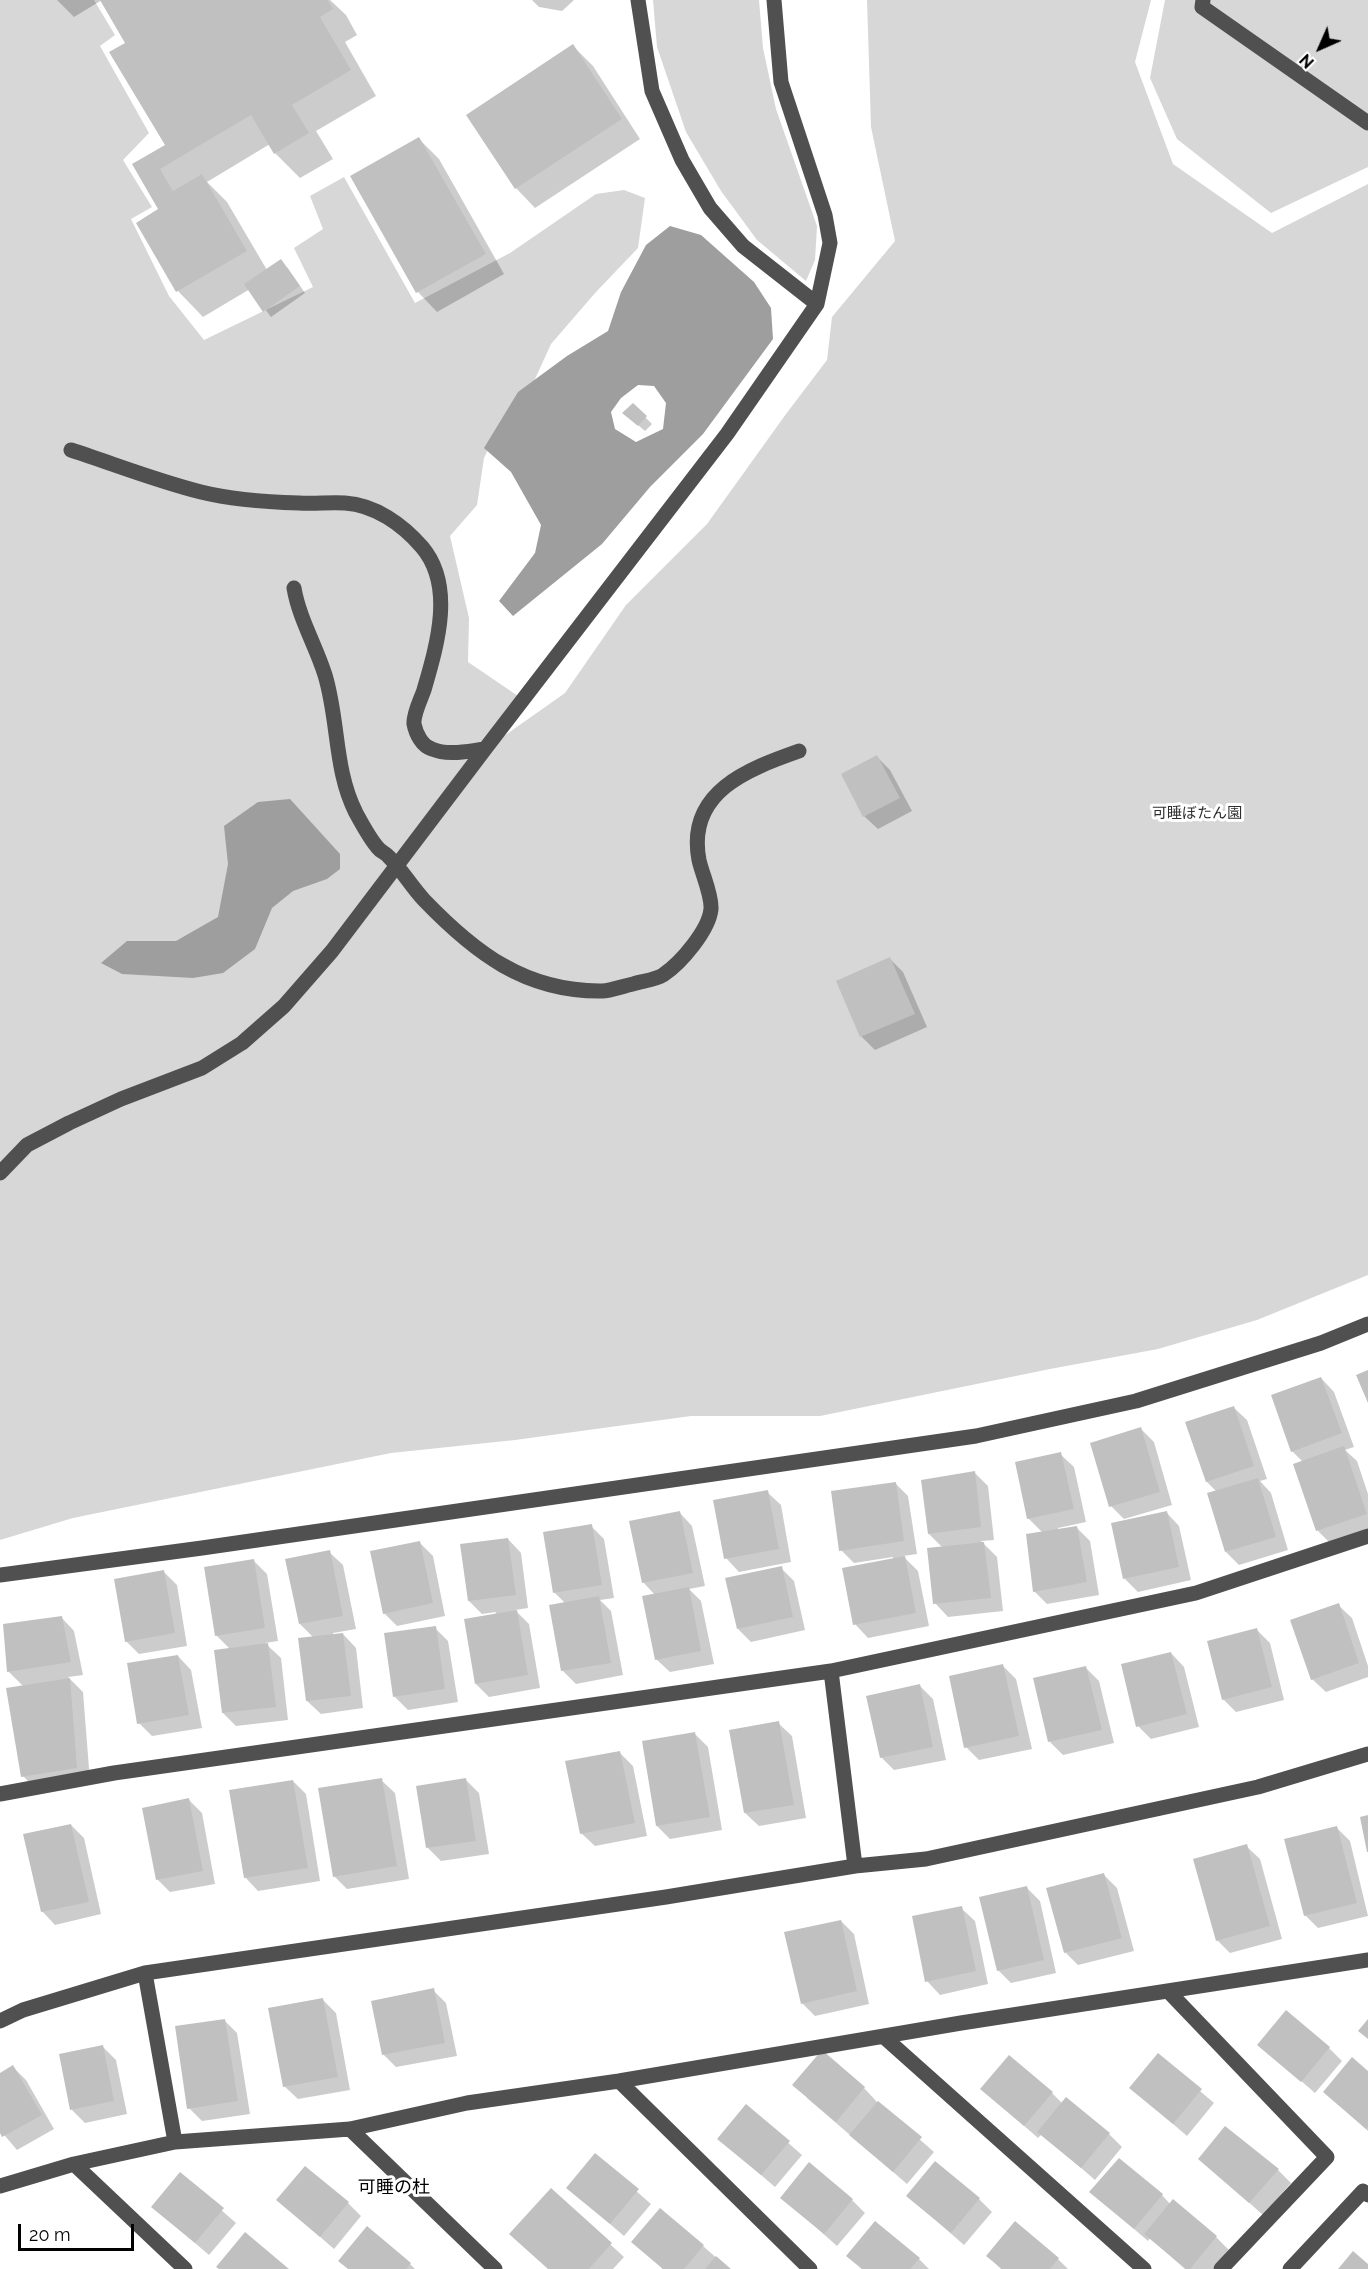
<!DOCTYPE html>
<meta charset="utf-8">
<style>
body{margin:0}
#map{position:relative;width:1368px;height:2269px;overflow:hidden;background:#fff;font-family:Raleway,sans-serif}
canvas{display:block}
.north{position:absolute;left:1290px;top:18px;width:60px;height:60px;-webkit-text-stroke:4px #fff;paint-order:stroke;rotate:225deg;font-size:16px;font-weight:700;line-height:24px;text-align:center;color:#000}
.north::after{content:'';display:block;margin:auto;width:21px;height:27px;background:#000;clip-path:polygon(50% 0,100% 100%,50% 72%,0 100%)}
.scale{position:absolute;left:18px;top:2224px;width:116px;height:27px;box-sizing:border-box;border:3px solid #000;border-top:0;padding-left:8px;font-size:18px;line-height:21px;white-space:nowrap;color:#000;-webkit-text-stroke:4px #fff;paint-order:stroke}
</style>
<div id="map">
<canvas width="1368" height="2269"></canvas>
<div class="north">N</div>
<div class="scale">20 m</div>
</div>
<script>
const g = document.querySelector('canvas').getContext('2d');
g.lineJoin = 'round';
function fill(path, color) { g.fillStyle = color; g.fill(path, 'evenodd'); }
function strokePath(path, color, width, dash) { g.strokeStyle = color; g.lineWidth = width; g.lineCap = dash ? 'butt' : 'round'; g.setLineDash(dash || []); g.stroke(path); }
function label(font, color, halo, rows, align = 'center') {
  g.font = font + ' Raleway,"Noto Sans JP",sans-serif'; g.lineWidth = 6; g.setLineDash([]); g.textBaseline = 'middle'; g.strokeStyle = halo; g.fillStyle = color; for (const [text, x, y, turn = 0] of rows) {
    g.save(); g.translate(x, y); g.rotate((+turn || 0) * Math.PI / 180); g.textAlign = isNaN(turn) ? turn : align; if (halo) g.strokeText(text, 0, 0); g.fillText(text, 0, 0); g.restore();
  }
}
fill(new Path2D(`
 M0 0H94L115 35 100 46 149 133 123 160 152 207 131 219 169 296 204 340 313 287 294 248 323 229 310 196 344 177 415 303 510 253 596 194 624 190 645 198 638 248 596 292 551 344 519 414 490 445 484 458 477 505 450 536 469 618 468 662 518 696 487 748 565 693 626 605 707 524 786 414 827 360 832 317 895 241 871 127 867 0H1151L1135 62 1173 164 1272 233 1368 184V1275L1257 1320 1158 1349 1050 1369 820 1416H691L515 1440 391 1453 73 1518 0 1540Z
 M653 0H759L763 48 776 109 817 226 815 260 806 281 757 240 721 191 686 132 657 47Z
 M1165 0H1368V167L1271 213 1177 139 1150 78Z`), '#d7d7d7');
fill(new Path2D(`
 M670 226 701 235 754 282 771 308 773 339 703 434 650 487 602 544 513 616 499 601 535 553 541 525 511 472 484 448 518 392 567 356 608 331 621 292 646 245ZM638 385 654 386 666 403 663 429 636 442 615 429 611 412 621 398Z
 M290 799 340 854V869L327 879 293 891 272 908 255 949 223 973 193 978 122 974 101 963 127 941H176L218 917 228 864 224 826 258 802Z`), '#9e9e9e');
fill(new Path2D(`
 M57 0H330L346 15 357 35 345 42 376 96 316 131 333 159 300 178 275 153 270 144 207 182 227 202 267 270 287 267 305 293 271 317 250 289 203 317 178 291 138 223 160 210 134 165 167 146 127 43 102 0 74 17Z
 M532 0H574L562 11 539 7Z
 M573 46 593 66 640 139 535 208 516 188Z
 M419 139 439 159 504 274 437 312 418 292 352 177Z
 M633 405 652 424 645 431 631 419Z
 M877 757 890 770 912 811 878 829 864 816Z
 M890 959 903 972 927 1027 875 1050 862 1037 838 982Z
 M1321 1378 1334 1392 1354 1447 1345 1450 1357 1461 1368 1494V1531L1331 1544 1318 1531 1295 1465 1303 1462 1292 1451Z
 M1233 1407 1247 1420 1267 1479 1260 1481 1271 1493 1288 1550 1239 1565 1226 1552 1217 1492 1207 1482 1187 1423Z
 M1141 1429 1154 1442 1172 1505 1124 1519 1111 1506Z
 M1060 1454 1074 1467 1086 1522 1058 1528V1531L1077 1528 1090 1541 1099 1595 1047 1604 1034 1591 1043 1533 1028 1518Z
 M975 1473 988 1486 994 1540 981 1541 997 1557 1003 1611 948 1617 935 1603 943 1548 929 1534Z
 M895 1483 908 1496 917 1554 903 1556 918 1571 929 1626 868 1638 855 1624 893 1560V1557L854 1563 841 1550Z
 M767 1492 781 1505 791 1562 739 1572 726 1558Z
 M679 1512 692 1526 705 1586 689 1589 701 1601 714 1664 670 1672 656 1659 655 1595 643 1582Z
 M1166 1512 1179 1526 1191 1580 1138 1592 1125 1579Z
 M591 1526 604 1539 614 1598 600 1600 611 1611 623 1675 576 1684 563 1671 566 1604 554 1592Z
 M508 1539 521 1553 528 1608 515 1610 529 1624 540 1688 489 1697 476 1684 496 1612 482 1614 469 1601Z
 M420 1543 433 1556 445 1616 397 1626 384 1613Z
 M329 1552 343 1565 356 1629 333 1633V1635L343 1634 356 1648 363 1708 321 1714 307 1701 314 1638 300 1624Z
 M254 1561 267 1574 278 1641 265 1643 281 1658 288 1720 236 1726 223 1713 230 1649 216 1635Z
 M781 1568 794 1581 805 1630 751 1642 738 1629Z
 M164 1572 177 1585 187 1646 139 1654 126 1641Z
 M1338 1605 1352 1618 1368 1666V1677L1326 1692 1312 1679Z
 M61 1617 74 1631 83 1675 68 1677 83 1692 90 1781 36 1789 23 1776 24 1687 8 1671Z
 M435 1628 448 1641 458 1702 408 1710 395 1697Z
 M1257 1630 1270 1643 1284 1700 1236 1712 1223 1699Z
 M1171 1653 1184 1667 1199 1727 1151 1739 1138 1726Z
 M178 1656 191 1670 202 1728 152 1736 139 1723Z
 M1003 1666 1016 1679 1032 1749 979 1760 966 1747Z
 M1086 1668 1099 1681 1114 1743 1063 1755 1050 1742Z
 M920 1686 933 1699 946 1760 894 1770 881 1757Z
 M778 1723 792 1736 806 1818 759 1826 745 1813Z
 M695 1734 708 1747 722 1830 670 1839 657 1826Z
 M619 1752 633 1766 647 1836 595 1846 581 1833Z
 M381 1780 395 1793 409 1879 347 1889 334 1876Z
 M466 1780 479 1793 489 1854 441 1861 428 1848Z
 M293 1781 306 1794 320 1881 258 1891 245 1877Z
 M189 1800 202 1813 215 1884 170 1892 157 1879Z
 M71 1825 84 1838 101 1914 55 1925 42 1911Z
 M1337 1828 1350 1841 1368 1916 1318 1928 1305 1915Z
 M1246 1846 1260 1859 1282 1939 1230 1953 1217 1940Z
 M1104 1875 1117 1888 1134 1951 1078 1965 1065 1952Z
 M1027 1888 1040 1901 1056 1973 1011 1983 998 1970Z
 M961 1908 975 1921 988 1984 940 1995 927 1981Z
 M841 1921 854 1934 869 2004 815 2016 802 2003Z
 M433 1990 446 2003 457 2056 396 2067 383 2054Z
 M322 1999 336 2013 350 2090 298 2099 284 2086Z
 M224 2020 237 2033 250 2114 202 2121 189 2108Z
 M1259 2044 1329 2048 1342 2061 1315 2093Z
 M103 2047 116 2060 127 2114 85 2123 72 2110 61 2055Z
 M1158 2055 1214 2103 1187 2136 1131 2088Z
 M13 2067 26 2080 54 2129 17 2150 0 2130V2075Z
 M1368 2073V2131L1325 2092Z
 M864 2088 877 2102 934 2152 907 2184 807 2098Z
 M982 2089 1052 2093 1062 2103 1109 2134 1122 2147 1095 2180 1042 2134 1038 2138Z
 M746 2106 802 2155 775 2187 719 2139Z
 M595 2155 651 2204 624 2236 568 2188Z
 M1200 2159 1278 2170 1291 2183 1263 2215Z
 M180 2174 236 2223 209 2255 153 2207Z
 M551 2190 624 2257 613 2269H549Z
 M1091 2192 1162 2195 1171 2205 1216 2237 1229 2250 1213 2269H1185L1150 2238 1148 2241Z
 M908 2196 979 2199 992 2212 964 2245Z
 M782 2197 852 2200 865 2213 837 2246Z
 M278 2200 348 2203 361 2216 334 2249Z
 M367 2228 410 2264 415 2269H348Z
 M634 2242 703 2246 729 2269H663Z
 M848 2256 919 2259 929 2269H862Z
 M988 2256 1058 2259 1068 2269H1001Z`), '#0003');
fill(new Path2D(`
 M100 0H328L333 9 320 17 351 70 292 105 309 133 274 154 251 115 160 169 173 191 202 174 247 251 176 292 136 223 158 209 132 164 165 145 109 52 125 43Z
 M573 44 622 119 515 189 466 115Z
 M419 137 486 254 416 293 350 176Z
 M281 259 300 286 263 312 244 284Z
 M633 403 647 416 638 426 622 413Z
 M877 755 900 798 863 817 841 774Z
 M890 957 915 1014 860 1037 836 981Z
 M1368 1370V1403L1356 1375Z
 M1321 1377 1342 1433 1291 1452 1271 1395Z
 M1234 1406 1254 1466 1206 1482 1185 1422Z
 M1141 1427 1160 1492 1109 1507 1090 1443Z
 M1344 1446 1367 1514 1316 1531 1293 1464Z
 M1061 1452 1074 1509 1027 1519 1015 1462Z
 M975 1471 981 1527 928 1534 921 1480Z
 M1258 1478 1276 1537 1225 1552 1207 1493Z
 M896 1482 904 1541 839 1551 831 1491Z
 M768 1490 779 1549 724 1559 713 1500Z
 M680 1511 693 1573 642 1583 629 1521Z
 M1167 1511 1179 1567 1123 1579 1111 1523Z
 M592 1524 602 1585 553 1593 543 1532Z
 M1077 1526 1087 1582 1033 1592 1026 1534Z
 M508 1538 516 1595 468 1601 460 1544Z
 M420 1541 433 1603 383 1614 370 1551Z
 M984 1542 991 1598 933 1604 927 1548Z
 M330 1550 343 1616 299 1624 285 1559Z
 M905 1556 916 1613 853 1625 842 1568Z
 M254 1559 265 1628 215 1636 204 1567Z
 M782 1566 793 1617 737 1629 725 1578Z
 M164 1570 175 1633 125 1642 114 1579Z
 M689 1587 701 1651 655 1660 642 1596Z
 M599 1596 611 1663 561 1671 549 1605Z
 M1339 1603 1359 1663 1311 1680 1290 1620Z
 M517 1610 528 1675 475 1684 464 1619Z
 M62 1616 71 1662 7 1672 3 1624Z
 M436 1626 445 1689 393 1697 384 1633Z
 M1257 1628 1272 1687 1222 1700 1207 1641Z
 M343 1633 351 1696 306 1701 298 1638Z
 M268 1643 276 1707 222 1713 214 1650Z
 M1171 1652 1187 1714 1136 1727 1121 1664Z
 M178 1655 189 1715 137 1724 127 1663Z
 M1003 1664 1019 1736 964 1748 949 1676Z
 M1086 1666 1102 1730 1048 1742 1033 1678Z
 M70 1678 77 1768 21 1777 6 1688Z
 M920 1684 933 1747 880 1758 866 1696Z
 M779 1721 794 1805 744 1813 729 1730Z
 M695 1732 710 1817 656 1826 642 1741Z
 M620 1751 635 1823 580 1834 565 1761Z
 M382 1778 397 1866 333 1877 318 1788Z
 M466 1778 476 1841 426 1848 416 1786Z
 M293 1780 308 1868 244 1878 229 1790Z
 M189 1798 203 1871 156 1880 142 1808Z
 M1368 1815V1852H1367L1360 1817Z
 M71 1824 89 1902 41 1912 23 1834Z
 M1337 1826 1357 1903 1304 1916 1284 1839Z
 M1247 1844 1270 1926 1216 1941 1193 1859Z
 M1104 1873 1122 1938 1064 1953 1046 1888Z
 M1027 1886 1044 1960 997 1971 979 1897Z
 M962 1906 976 1971 925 1982 912 1916Z
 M841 1920 857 1991 801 2004 784 1932Z
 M434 1988 445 2043 382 2055 371 2001Z
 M323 1998 338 2077 283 2087 268 2008Z
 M1286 2010 1330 2047 1301 2082 1257 2045Z
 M225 2019 238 2101 187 2109 175 2026Z
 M1368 2019V2039L1358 2031Z
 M103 2045 114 2101 70 2110 59 2054Z
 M822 2050 865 2087 836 2122 792 2085Z
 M1158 2053 1202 2089 1173 2124 1129 2088Z
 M1009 2055 1053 2092 1024 2126 980 2089Z
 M1352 2057 1368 2071V2127L1366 2129 1323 2092Z
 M13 2065 42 2115 2 2137 0 2133V2073Z
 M1066 2097 1110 2133 1081 2168 1037 2132Z
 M878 2101 922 2137 893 2172 849 2135Z
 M746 2104 790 2141 761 2175 717 2139Z
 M1225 2126 1279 2169 1249 2203 1198 2159Z
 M595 2153 639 2189 610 2224 566 2188Z
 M1119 2158 1163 2194 1134 2229 1089 2192Z
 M935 2161 980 2198 951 2233 906 2196Z
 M809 2162 853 2199 824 2234 780 2198Z
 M305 2166 349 2202 320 2237 276 2200Z
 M180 2172 224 2208 195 2243 151 2207Z
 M551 2188 612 2243 589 2269H548L509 2234Z
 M1173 2199 1217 2236 1190 2269H1186L1144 2234Z
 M660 2208 704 2245 684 2269H663L631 2242Z
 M875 2221 920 2258 910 2269H862L846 2256Z
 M1015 2221 1059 2258 1050 2269H1002L986 2256Z
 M367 2226 411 2263 406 2269H348L338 2261Z
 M245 2232 289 2269H219L216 2267Z
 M1353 2251 1368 2264V2269H1338Z
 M716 2256 731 2269H705Z`), '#c0c0c0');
strokePath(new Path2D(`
 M638 0 652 91 682 160 710 208 743 246 817 304
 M1203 0 1202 7 1368 123
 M71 450C114 464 157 481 201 492 233 500 266 502 299 503 315 504 330 502 345 503 375 505 402 524 422 547 455 586 437 645 424 690 421 699 413 714 414 724 416 734 422 746 432 749 448 756 468 751 485 749L727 434 817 304 830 243 825 215 781 82 774 0
 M294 588C299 618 316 646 325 675 339 721 334 770 356 813 362 824 370 839 378 848 381 852 386 853 389 857 402 870 411 886 424 900 474 952 525 992 602 991 611 991 623 986 633 984 642 981 655 980 663 975 681 963 709 930 711 909 712 895 702 874 699 860 686 792 748 769 799 751
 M0 1173 27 1145 69 1123 121 1099 202 1068 242 1043 284 1006 332 951 485 749
 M0 1575 202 1548 976 1436 1136 1401 1321 1343 1368 1324
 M831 1671 855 1866
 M0 1794 114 1773 831 1671 1196 1593 1368 1536
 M145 1973 175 2142
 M1169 1992 1327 2157 1221 2269
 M0 2021 23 2010 145 1973 666 1897 855 1866 926 1859 1258 1787 1368 1754
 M884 2037 1144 2269
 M619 2081 810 2269
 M350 2129 495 2269
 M74 2164 185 2269
 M0 2186 74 2164 175 2142 350 2129 467 2103 619 2081 961 2023 1368 1960
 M1290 2269 1363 2191 1368 2195`), '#505050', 15);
label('15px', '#2e2e2e', '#fff', [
 ["可睡ぼたん園",1197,813]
]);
label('18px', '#000', '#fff', [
 ["可睡の杜",394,2188]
]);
</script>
